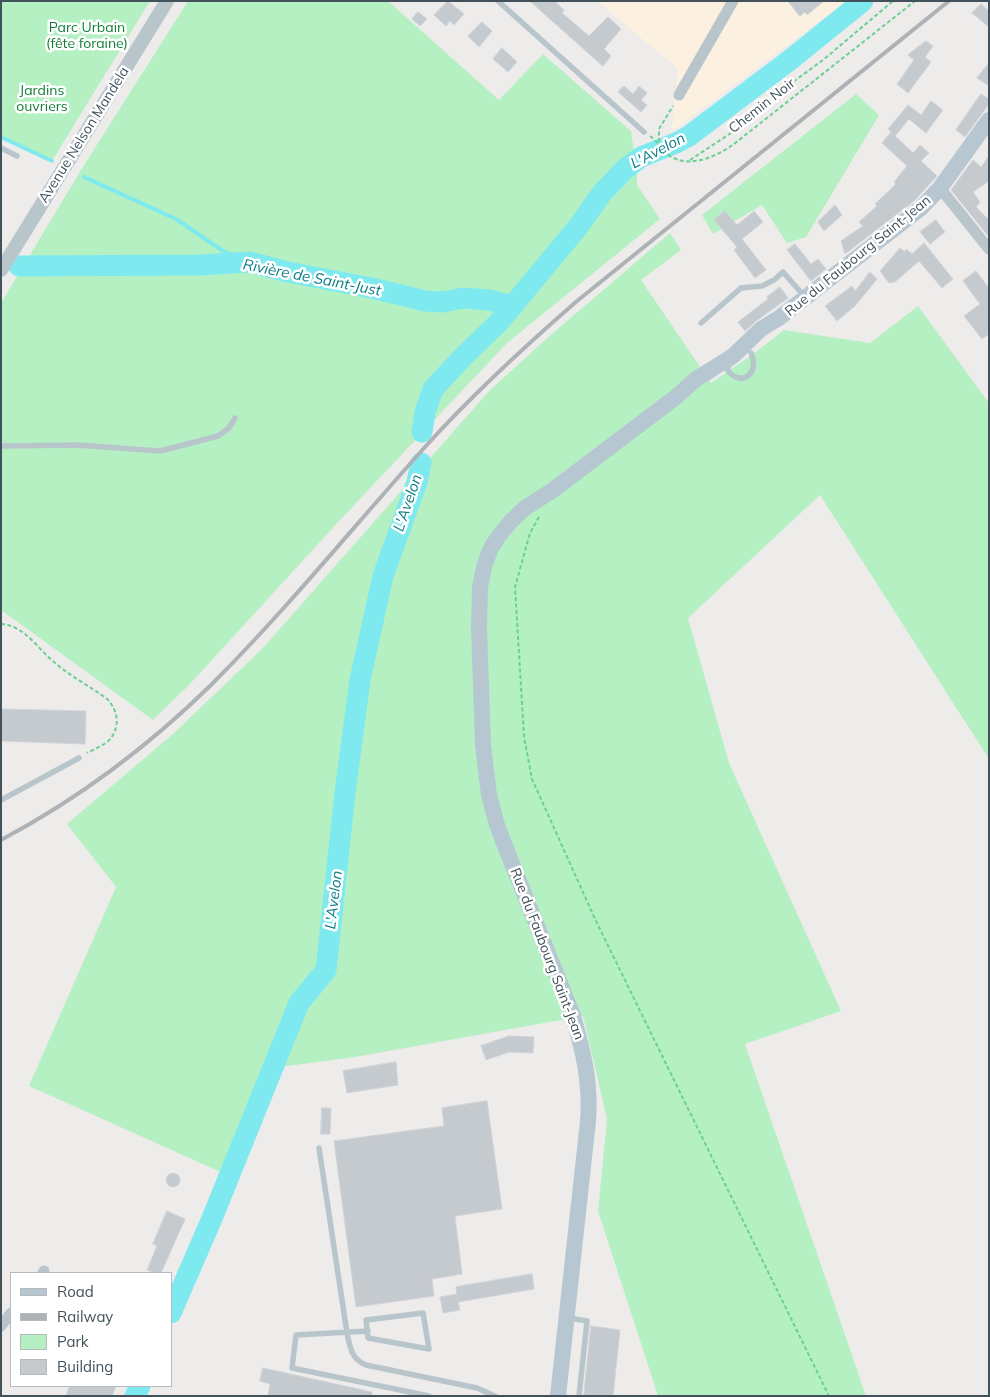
<!DOCTYPE html>
<meta charset="utf-8">
<style>
body{margin:0}
#map{position:relative;width:990px;height:1397px;overflow:hidden;background:#eeebeb;font-family:Mulish,sans-serif}
canvas{display:block}
.frame{position:absolute;inset:0;border:2px solid #43525a;pointer-events:none}
.legend{position:absolute;left:10px;top:1272px;width:162px;height:115px;box-sizing:border-box;background:#fff;border:1px solid #b4babd;margin:0;padding:6px 9px;list-style:none;font-size:15px;color:#43525a}
.legend li{display:flex;align-items:center;gap:10px;height:25px}
.legend b{width:25px;border:1px solid #b4babd}
</style>
<div id="map">
<canvas width="990" height="1397"></canvas>
<div class="frame"></div>
<ul class="legend">
<li><b style="height:6px;background:#b7c7d1"></b>Road</li>
<li><b style="height:6px;background:#adb2b6"></b>Railway</li>
<li><b style="height:14px;background:#b5f0c3"></b>Park</li>
<li><b style="height:14px;background:#c5cacf"></b>Building</li>
</ul>
</div>
<script>
const g = document.querySelector('canvas').getContext('2d');
g.lineJoin = 'round';
function fill(path, color) { g.fillStyle = color; g.fill(path, 'evenodd'); }
function strokePath(path, color, width, dash) { g.strokeStyle = color; g.lineWidth = width; g.lineCap = dash ? 'butt' : 'round'; g.setLineDash(dash || []); g.stroke(path); }
function label(font, color, halo, rows, align = 'center') {
  g.font = font + ' Mulish,sans-serif'; g.lineWidth = 5; g.setLineDash([]); g.textBaseline = 'middle'; g.strokeStyle = halo; g.fillStyle = color; for (const [text, x, y, turn = 0] of rows) {
    g.save(); g.translate(x, y); g.rotate((+turn || 0) * Math.PI / 180); g.textAlign = isNaN(turn) ? turn : align; if (halo) g.strokeText(text, 0, 0); g.fillText(text, 0, 0); g.restore();
  }
}
fill(new Path2D(`
 M597 1H846L671 132 678 69Z`), '#fcf0e1');
fill(new Path2D(`
 M1 1H150L52 161 1 138Z
 M188 1H388L499 100 543 54 631 131 637 173V185L660 219 507 343 340 520 189 685 153 720 1 610V303L86 162Z
 M856 94 879 115 806 237 787 243 762 205 713 234 702 215Z
 M670 233 681 250 641 280 711 383 752 355 784 330 870 343 918 306 989 403V759L820 495 688 618 729 763 841 1011 745 1044 866 1396H658L598 1211 607 1119 583 1016 355 1057 272 1068 225 1174 29 1086 116 887 67 824 173 734 263 648 490 390 553 333Z`), '#b5f0c3');
strokePath(new Path2D(`
 M1 137 52 161
 M84 177 176 219 223 251 249 262`), '#7fe9f0', 4);
strokePath(new Path2D(`
 M19 266 201 265 249 262 288 272 376 289 425 301 443 302 463 298 489 300 513 306
 M422 432 425 412 433 389 463 357 499 322 578 227 602 193 625 169 641 157 676 143 689 136 790 60 863 1
 M171 1313 213 1216 299 1003 326 970 345 793 360 680 383 576 417 482 421 463
 M135 1396 140 1386`), '#7fe9f0', 21);
const building = new Path2D(`
 M448 1 464 14 454 25 450 21 446 26 434 15Z
 M530 1H554L564 10 562 13 589 36 608 17 621 29 604 49 611 56 603 66Z
 M788 1H824L807 15 805 12 800 16Z
 M981 4 989 11V27L972 13Z
 M418 12 427 19 420 26 412 19Z
 M482 22 492 31 479 47 468 36Z
 M926 41 933 46 925 57 931 62 908 93 897 84 914 60 908 55Z
 M502 48 517 62 508 72 493 59Z
 M989 63V86L977 78Z
 M624 86 633 94 639 86 647 93 641 100 647 105 641 112 618 92Z
 M981 94 989 99V104L965 137 956 130Z
 M931 101 943 110 926 133 909 119 895 136 913 153 920 145 929 153 921 161 937 176 914 201 845 254 841 241 863 226 859 222 877 206 875 204 896 184 894 182 907 166 882 143 891 132 893 134 888 129 908 105 921 115Z
 M989 156V181L973 192 980 202 976 207 989 220V237L951 190 973 160 981 167Z
 M835 205 842 215 824 231 818 222Z
 M725 211 737 225 754 211 763 222 742 239 766 270 755 278 734 250 737 247 714 220Z
 M936 220 945 232 930 244 920 232Z
 M924 243 953 279 942 288 919 261 895 282 889 283 880 271 900 248 905 252 906 249 912 254Z
 M795 244 811 264 818 259 826 269 811 281 787 250Z
 M976 271 989 288V334L982 339 964 316 980 304 963 281Z
 M870 272 877 279 855 306 837 321 825 306 852 286 855 291Z
 M780 287 788 298 756 321 745 331 738 322 768 299 767 297Z
 M1 709 86 711 85 744 1 741Z
 M509 1036 534 1037 533 1053 509 1052 486 1060 481 1046Z
 M396 1062 398 1085 347 1093 343 1071Z
 M487 1101 502 1209 455 1216 462 1274 432 1279 434 1296 356 1307 334 1141 444 1126 442 1108Z
 M322 1108H331L330 1134H321Z
 M166 1180a7 7 0 1 1 14 0a7 7 0 1 1-14 0Z
 M167 1211 185 1219 161 1273H156L147 1270 157 1246 153 1244Z
 M532 1274 534 1289 458 1302 460 1310 443 1313 440 1297 457 1294 456 1287Z
 M591 1326 620 1330 613 1396H584Z
 M263 1368 372 1392V1396H268L270 1384 260 1381Z
 M70 1386H116L112 1396H66Z`);
fill(building, '#c5cacf');
strokePath(building, '#cfd3d8', 1);
strokePath(new Path2D(`
 M650 136C659 142 662 151 670 156 691 169 717 156 734 144L915 1
 M659 142V129L673 106
 M690 160 731 133 782 90 823 60 893 1
 M539 517 530 533 515 587 524 737 532 779 595 919 829 1396
 M1 624C24 625 38 649 54 662 70 676 89 686 106 698 117 708 121 725 111 738 106 745 94 749 87 753`), '#6bd090', 2, [4, 2.5]);
strokePath(new Path2D(`
 M498 1 644 132
 M1 148 17 156
 M701 323 741 288 762 286 774 280 783 272 804 296
 M728 364V371C743 388 760 372 751 353
 M1 446 77 445 160 451 218 436 229 428 235 418
 M1 800 79 758
 M319 1148 347 1333C350 1347 351 1359 366 1365L477 1388 495 1396
 M423 1313 429 1349 368 1338 366 1320Z
 M569 1318 587 1321 579 1396
 M368 1331 296 1335 292 1368 429 1396`), '#b8c6cc', 5.5);
strokePath(new Path2D(`
 M679 95 733 1
 M940 188 989 249
 M43 1273 44 1271
 M1 1326 11 1313`), '#b8c6cc', 11);
strokePath(new Path2D(`
 M1 270 167 1`), '#b8c6cc', 14);
strokePath(new Path2D(`
 M558 1396 588 1121C591 1083 583 1049 572 1013L505 846 497 825 489 795 483 745 479 628 480 587 484 567 490 550 498 537 511 521 525 508 553 490 676 397 696 379 733 356 761 329 779 318 921 208 940 188 989 120`), '#b7c7d1', 16);
strokePath(new Path2D(`
 M1 840C78 799 150 745 212 684 287 609 354 526 425 447 472 395 524 347 577 301L949 1`), '#adb2b6', 4);
label('14px', '#117e37', '#fff', [
 ["Parc Urbain",87,28],
 ["(fête foraine)",87,44],
 ["Jardins",42,91],
 ["ouvriers",42,107]
]);
label('14px', '#43525a', '#fff', [
 ["Chemin Noir",762,106,-38],
 ["Avenue Nelson Mandela",84,135,-58],
 ["Rue du Faubourg Saint-Jean",858,256,-39],
 ["Rue du Faubourg Saint-Jean",547,954,69]
]);
label('italic 15px', '#077d85', '#fff', [
 ["L'Avelon",658,151,-28],
 ["Rivière de Saint-Just",312,278,11],
 ["L'Avelon",408,503,-71],
 ["L'Avelon",334,900,-83]
]);
</script>
